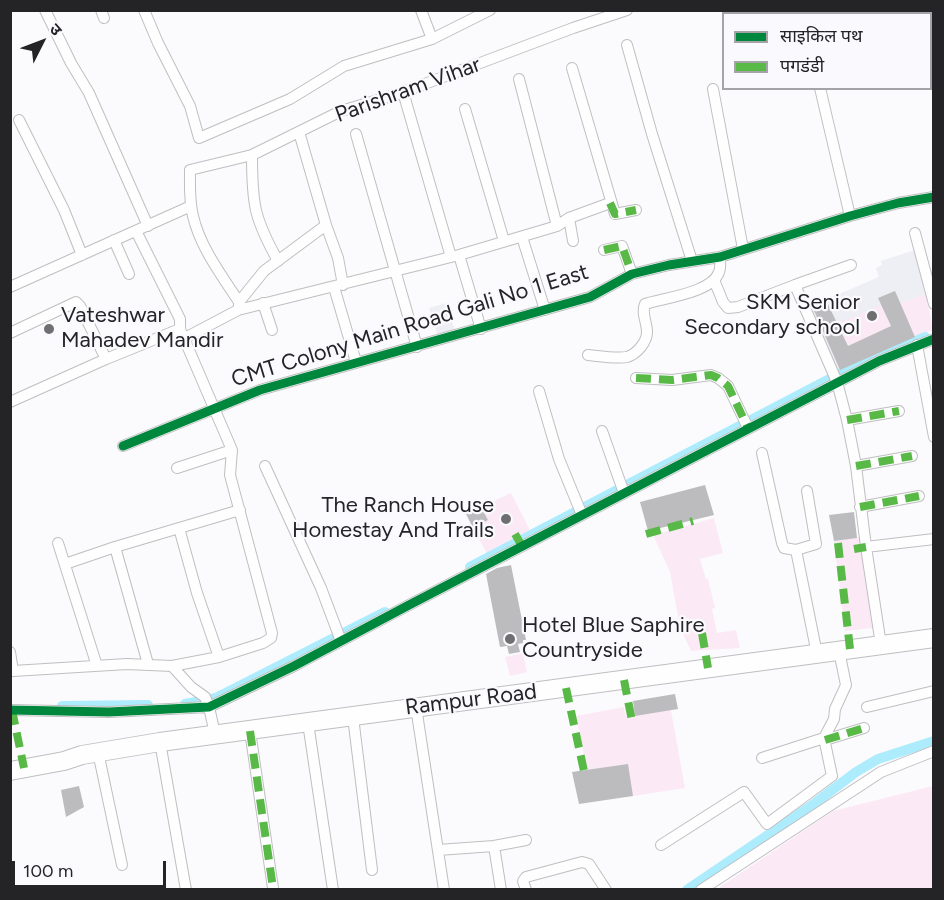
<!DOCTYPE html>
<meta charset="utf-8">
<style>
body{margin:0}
#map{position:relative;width:944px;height:900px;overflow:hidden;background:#fbfbfd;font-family:Figtree,"Noto Sans Devanagari",sans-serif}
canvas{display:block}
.frame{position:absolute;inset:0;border:12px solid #242426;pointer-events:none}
.legend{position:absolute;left:722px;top:12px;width:210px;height:78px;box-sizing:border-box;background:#fafafe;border:2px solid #a4a4a8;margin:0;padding:8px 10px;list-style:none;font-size:18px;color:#242426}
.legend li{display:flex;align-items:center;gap:12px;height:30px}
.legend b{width:30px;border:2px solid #a4a4a8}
.north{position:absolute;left:12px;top:12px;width:60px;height:60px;-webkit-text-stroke:4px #fafafe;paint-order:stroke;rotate:48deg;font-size:16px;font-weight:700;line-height:24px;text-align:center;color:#242426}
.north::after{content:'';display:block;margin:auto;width:21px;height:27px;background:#242426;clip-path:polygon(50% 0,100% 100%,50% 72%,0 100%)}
.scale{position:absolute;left:12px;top:861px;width:154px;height:27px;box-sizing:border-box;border:3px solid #242426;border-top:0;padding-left:8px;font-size:18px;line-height:21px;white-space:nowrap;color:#242426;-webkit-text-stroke:4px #fafafe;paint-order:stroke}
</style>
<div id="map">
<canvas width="944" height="900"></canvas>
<div class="frame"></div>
<ul class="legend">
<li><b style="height:8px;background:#00873e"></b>साइकिल पथ</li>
<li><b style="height:8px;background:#58b947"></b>पगडंडी</li>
</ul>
<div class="north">उ</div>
<div class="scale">100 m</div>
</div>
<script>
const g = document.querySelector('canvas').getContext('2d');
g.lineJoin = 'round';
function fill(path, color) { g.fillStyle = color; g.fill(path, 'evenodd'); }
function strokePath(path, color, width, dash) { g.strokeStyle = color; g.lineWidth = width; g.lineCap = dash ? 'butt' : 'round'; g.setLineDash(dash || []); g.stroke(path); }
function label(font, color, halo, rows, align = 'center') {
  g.font = font + ' Figtree,sans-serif'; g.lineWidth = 4.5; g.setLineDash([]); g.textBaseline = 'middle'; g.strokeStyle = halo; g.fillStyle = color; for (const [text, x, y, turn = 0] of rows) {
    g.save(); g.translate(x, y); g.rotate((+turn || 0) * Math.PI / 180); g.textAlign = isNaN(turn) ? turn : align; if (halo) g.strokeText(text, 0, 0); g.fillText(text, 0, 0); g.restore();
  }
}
fill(new Path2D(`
 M915 250 933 330 837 371 809 307 879 277 876 268 882 265 881 261Z
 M446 303 455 331 438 336 429 308Z`), '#eeeef5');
fill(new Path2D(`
 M926 294 933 330 915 337 900 303Z
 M881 305 891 326 848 346 837 324Z
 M511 493 530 530 487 554 473 528 488 520 481 507Z
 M714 518 723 553 700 559 706 579H708L715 608 712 609 717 633 736 630 740 648 691 651 680 628 670 572 653 535Z
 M862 537 864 573 873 628 845 631 834 541Z
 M523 653 527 672 510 676 505 657Z
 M624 707 626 717 671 710 685 788 633 796 587 770 576 716Z
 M933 786V889H721L720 887 833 811Z`), '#fbeaf5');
strokePath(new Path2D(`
 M470 567 843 372 925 337
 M185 704 216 698 385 612
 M62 706 148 705
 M687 890 811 806 856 772 878 759 934 741`), '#acecfd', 10);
fill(new Path2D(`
 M895 291 915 337 840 370 812 306 826 300 848 346 891 326 878 298Z
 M705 485 714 515 648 531 640 502Z
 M481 507 488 520 473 528 466 514Z
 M854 512 857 538 834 541 829 515Z
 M511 565 526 640H523V643L518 644 520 652 509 654 507 646 500 647 486 574 497 568Z
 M675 694 678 709 635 716 633 701Z
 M628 764 633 796 579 804 572 772Z
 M79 786 84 807 66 817 61 790Z`), '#bcbcbe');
const minor = new Path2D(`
 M45 10 71 63 89 93 148 226
 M101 10 104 18
 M144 10 158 43 190 106 199 138 290 99 344 66 432 39 490 10
 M421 10 432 39
 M804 10V14
 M627 45 652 134 692 261
 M572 68 615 214 636 210
 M519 79 557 226
 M820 88 850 216
 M713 89 743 249
 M403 92 451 257
 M465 109 504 241
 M19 120 64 210 82 255
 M299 132 326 225 338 258 343 285
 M356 134 417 347
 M252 155C252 204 254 218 278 261
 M569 218 573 241
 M136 231 180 319V329
 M915 233 934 304
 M522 237 545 310
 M114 240 129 274
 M604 250 622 246 632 274
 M459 255 481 329
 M714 280 723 302 728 308 738 307 795 285 837 382 847 420 856 466 866 547 881 645
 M795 285 851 265
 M10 287 191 206
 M334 287 356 362
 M239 302C222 276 200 247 193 216 189 201 190 185 190 170L252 155 341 111 398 94 573 28 627 10
 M263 303 272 330
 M239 306V302L264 271 326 225
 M10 333 76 302 80 306 106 359
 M185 338 238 310 459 255 557 226 569 218 610 203
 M917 345 934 437
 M588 355C598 356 618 359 627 357 637 354 647 342 647 332 647 322 641 313 645 304 663 298 712 293 719 272 721 268 720 262 720 257
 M636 378 672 380 711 375 718 378 728 386 748 428
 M539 391 559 459 582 515
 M10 402 106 359 180 329 232 450 230 475 272 633 271 638 263 643 219 657 172 666 127 664 13 671 10 652
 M847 420 899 411
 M602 431 624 493
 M123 446 260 390 590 297 632 274 669 265 720 257 850 216 898 203 934 197
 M762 453 782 543 784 548 796 550 817 654
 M265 466 321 588 341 641
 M856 466 912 456
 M177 468 232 450
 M860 507 919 496
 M179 528 197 593 219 657
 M58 543 97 666
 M866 547 934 539
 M796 550 816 544 807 491
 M65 564 115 547
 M148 664 115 547 240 510
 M172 666 191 687 205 697 209 707 215 734
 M416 707 444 890
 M867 707 934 691
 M10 710 109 712 209 707 294 666 409 605 879 361 934 339
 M353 717 372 870
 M308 723 333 890
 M250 731 273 888
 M825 740 864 728
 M160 742 186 890
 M98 752 122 865
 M762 758 824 738
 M661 845 744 792 767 824 832 776 824 738 834 719 835 709 846 685 839 651
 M494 846 501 890
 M438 850 494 846 526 840
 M526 890 523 881 526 877 582 862 589 864 606 890
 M701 890 881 772 934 751`);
const primary = new Path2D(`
 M10 771 64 761 82 755 160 742 934 638`);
strokePath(minor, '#bfbfc1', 12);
strokePath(primary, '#bfbfc1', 20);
strokePath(minor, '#fefeff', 10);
strokePath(primary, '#fefeff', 18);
strokePath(new Path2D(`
 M610 203 615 214 636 210
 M604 250 622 246 632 274
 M636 378 672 380 711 375 718 378 728 386 748 428
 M847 420 899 411
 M856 466 912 456
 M860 507 919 496
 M515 534 522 546
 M646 534 693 521
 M838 543 850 649
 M854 549 866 547
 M702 633 708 668
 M624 680 632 721
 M566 688 584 771
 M12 710 24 768
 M250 731 273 888
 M825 740 864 728`), '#58b947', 8, [15, 8]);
strokePath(new Path2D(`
 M123 446 260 390 590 297 632 274 669 265 720 257 850 216 898 203 934 197
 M10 710 109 712 209 707 294 666 409 605 879 361 934 339`), '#00873e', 9);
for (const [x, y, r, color] of [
 [872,316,6,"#6f6f71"],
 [49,329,6,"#6f6f71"],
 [506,519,6,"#6f6f71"],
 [510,639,6,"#6f6f71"]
]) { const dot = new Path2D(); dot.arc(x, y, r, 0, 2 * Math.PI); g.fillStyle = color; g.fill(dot); strokePath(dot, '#fafafe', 2); }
label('22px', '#242426', '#fafafe', [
 ["Parishram Vihar",408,90,-20],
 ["CMT Colony Main Road Gali No 1 East",410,326,-17],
 ["Rampur Road",471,700,-7]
]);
label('22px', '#242426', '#fafafe', [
 ["SKM Senior",860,303],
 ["Secondary school",860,328],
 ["Vateshwar",61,316,"left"],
 ["Mahadev Mandir",61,341,"left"],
 ["The Ranch House",494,506],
 ["Homestay And Trails",494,531],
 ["Hotel Blue Saphire",522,626,"left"],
 ["Countryside",522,651,"left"]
], 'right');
</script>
